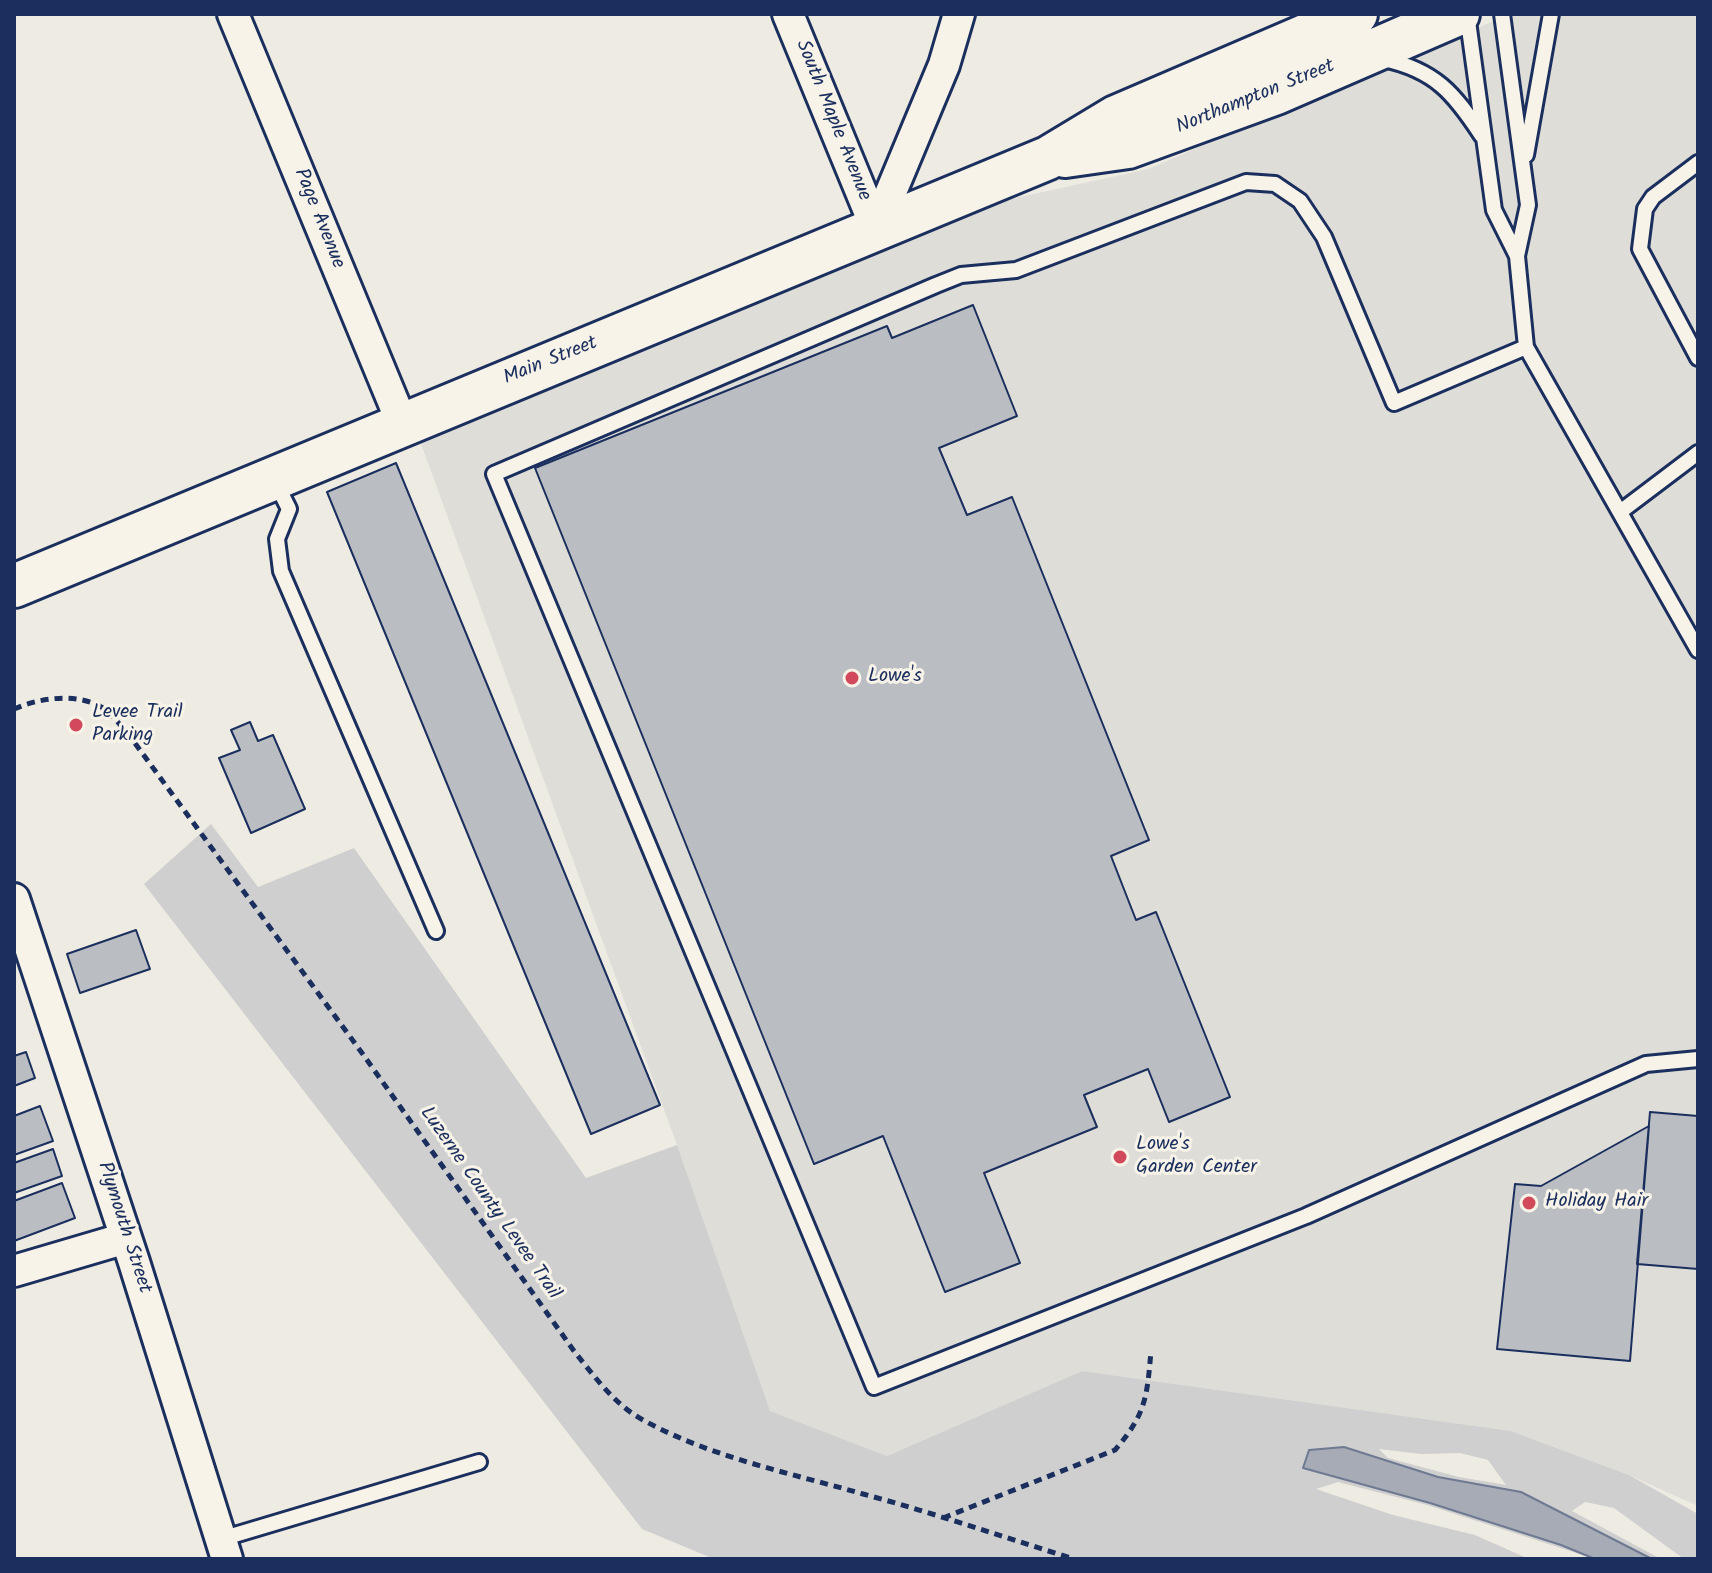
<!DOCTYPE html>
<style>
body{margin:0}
#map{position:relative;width:1712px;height:1573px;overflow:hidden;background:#eeebe2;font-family:Kalam,sans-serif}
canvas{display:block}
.frame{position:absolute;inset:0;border:16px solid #1b2f5e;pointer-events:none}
</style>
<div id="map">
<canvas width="1712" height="1573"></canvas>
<div class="frame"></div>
</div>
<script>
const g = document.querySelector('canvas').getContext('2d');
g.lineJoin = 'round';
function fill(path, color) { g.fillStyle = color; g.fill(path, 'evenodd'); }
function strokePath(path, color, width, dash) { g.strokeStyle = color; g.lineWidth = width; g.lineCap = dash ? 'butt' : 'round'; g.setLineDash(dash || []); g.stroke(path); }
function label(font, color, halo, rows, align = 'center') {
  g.font = font + ' Kalam,sans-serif'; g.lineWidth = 6; g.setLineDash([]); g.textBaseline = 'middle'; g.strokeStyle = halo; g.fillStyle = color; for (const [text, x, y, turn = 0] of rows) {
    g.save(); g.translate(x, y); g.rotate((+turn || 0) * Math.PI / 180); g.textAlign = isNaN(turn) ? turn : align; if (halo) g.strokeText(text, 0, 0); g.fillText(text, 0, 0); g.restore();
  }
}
fill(new Path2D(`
 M1510 14H1698V1506L1629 1475 1511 1431 1082 1371 887 1456 769 1411 677 1145 420 441 1011 199 1148 169Z`), '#deddd8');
fill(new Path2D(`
 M211 824 258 887 354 848 586 1178 677 1145 770 1411 887 1456 1082 1371 1511 1431 1629 1475 1698 1514V1559H1684L1614 1508 1585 1502 1572 1511 1661 1559H1652L1521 1492 1438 1477 1304 1468C1401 1495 1502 1519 1595 1559L1427 1505 1338 1482 1316 1489 1393 1515 1475 1535 1529 1559H714L642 1529 144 884ZM1379 1449 1421 1454 1460 1453 1488 1460 1506 1485 1459 1477 1388 1458Z`), '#cfcfcf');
const water = new Path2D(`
 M1344 1447 1438 1477 1521 1492 1652 1559H1595L1561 1545 1430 1503 1303 1468 1309 1450Z`);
fill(water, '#a6abb5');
strokePath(water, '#6e7992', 2);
const building = new Path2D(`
 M973 305 1017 416 939 448 967 515 1012 497 1149 840 1111 856 1136 920 1156 912 1230 1097 1169 1122 1148 1069 1084 1095 1097 1127 984 1173 1020 1263 945 1292 883 1136 814 1164 535 468 887 326 892 338Z
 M396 463 660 1105 591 1134 327 492Z
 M250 722 258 741 273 735 305 809 251 833 219 758 240 750 231 730Z
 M136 930 150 969 80 993 67 954Z
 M26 1052 35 1078 14 1086V1056Z
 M40 1106 53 1141 14 1155V1116Z
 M1650 1112 1698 1116V1269L1637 1264Z
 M1649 1126 1630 1361 1497 1349 1515 1184 1541 1186Z
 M53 1149 62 1176 14 1193V1163Z
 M62 1183 75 1218 14 1241V1201Z`);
fill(building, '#babdc2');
strokePath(building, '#1b2f5e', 2);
const lane = new Path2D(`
 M1467 14 1494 210 1517 256
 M1502 14 1528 205 1517 256 1526 347 1698 650
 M1383 59C1435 70 1454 93 1482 136
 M1526 155 1551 14
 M1698 163 1653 197 1645 209 1640 249 1698 358
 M1526 347 1394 403 1324 237 1300 201 1275 184 1246 182 1016 270 961 275 936 285 494 474 874 1387 1306 1216 1646 1064 1698 1059
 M275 481 289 509 277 539 281 571 436 931
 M1620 512 1698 453
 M221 1539 479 1462`);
const street = new Path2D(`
 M233 14 402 423
 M788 14 876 228
 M876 228 944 65 959 14
 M14 899 134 1262 227 1559
 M14 1271 126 1238`);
const secondary = new Path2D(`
 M1065 156 1128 147 1276 93 1458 14
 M14 586 1048 158 1116 117 1356 14`);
strokePath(lane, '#1b2f5e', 20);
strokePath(street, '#1b2f5e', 36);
strokePath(secondary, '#1b2f5e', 48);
strokePath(new Path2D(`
 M14 709C39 698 77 692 103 708 111 713 119 724 126 731L362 1053 574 1351C594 1376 615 1405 643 1420 710 1457 790 1473 863 1494 934 1513 1003 1537 1074 1559
 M943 1518 1115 1450C1146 1414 1147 1397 1151 1351`), '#1b2f5e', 5, [8, 6]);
strokePath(lane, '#f7f3e8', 14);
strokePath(street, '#f7f3e8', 30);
strokePath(secondary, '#f7f3e8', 42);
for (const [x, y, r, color] of [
 [852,678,8,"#d1495b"],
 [76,725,8,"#d1495b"],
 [1120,1157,8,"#d1495b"],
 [1529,1203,8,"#d1495b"]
]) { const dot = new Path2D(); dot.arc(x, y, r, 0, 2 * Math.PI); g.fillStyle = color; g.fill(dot); strokePath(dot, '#f7f3e8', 3); }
label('20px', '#1b2f5e', '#f7f3e8', [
 ["Northampton Street",1256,98,-22],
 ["South Maple Avenue",832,121,68],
 ["Page Avenue",318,219,68],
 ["Main Street",551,362,-22],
 ["Luzerne County Levee Trail",489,1204,55],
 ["Plymouth Street",123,1228,72]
]);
label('20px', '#1b2f5e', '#f7f3e8', [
 ["Lowe's",868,678],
 ["Levee Trail",92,714],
 ["Parking",92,737],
 ["Lowe's",1136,1146],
 ["Garden Center",1136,1169],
 ["Holiday Hair",1545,1203]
], 'left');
</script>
